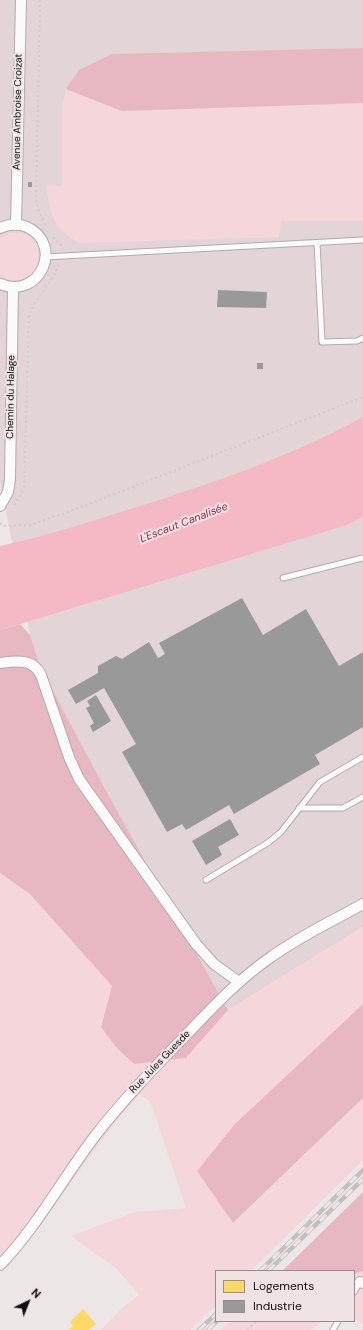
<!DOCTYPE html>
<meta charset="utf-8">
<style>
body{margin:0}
#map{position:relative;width:363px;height:1330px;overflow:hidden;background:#ede6e7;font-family:"DM Sans",sans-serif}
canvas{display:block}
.legend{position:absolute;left:215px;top:1270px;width:140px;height:52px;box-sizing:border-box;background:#f0e3e5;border:1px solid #978d8f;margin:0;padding:5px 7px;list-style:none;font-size:12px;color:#110d0e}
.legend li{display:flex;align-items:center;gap:8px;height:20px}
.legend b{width:20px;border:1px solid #978d8f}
.north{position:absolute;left:8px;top:1282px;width:40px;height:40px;-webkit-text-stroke:3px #f0e3e5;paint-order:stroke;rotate:43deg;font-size:11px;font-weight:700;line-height:16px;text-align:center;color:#110d0e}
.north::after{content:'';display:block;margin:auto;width:14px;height:18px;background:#110d0e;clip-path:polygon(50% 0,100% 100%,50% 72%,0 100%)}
</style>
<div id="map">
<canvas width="363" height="1330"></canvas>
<ul class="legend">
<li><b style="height:11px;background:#ffd966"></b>Logements</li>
<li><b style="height:11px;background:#999"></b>Industrie</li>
</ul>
<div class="north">N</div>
</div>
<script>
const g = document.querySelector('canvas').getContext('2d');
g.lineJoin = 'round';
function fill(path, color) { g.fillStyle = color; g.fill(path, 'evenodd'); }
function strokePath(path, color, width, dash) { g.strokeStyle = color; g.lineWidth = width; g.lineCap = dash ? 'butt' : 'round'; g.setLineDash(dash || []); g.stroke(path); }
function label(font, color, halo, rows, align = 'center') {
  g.font = font + ' "DM Sans",sans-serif'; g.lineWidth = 4; g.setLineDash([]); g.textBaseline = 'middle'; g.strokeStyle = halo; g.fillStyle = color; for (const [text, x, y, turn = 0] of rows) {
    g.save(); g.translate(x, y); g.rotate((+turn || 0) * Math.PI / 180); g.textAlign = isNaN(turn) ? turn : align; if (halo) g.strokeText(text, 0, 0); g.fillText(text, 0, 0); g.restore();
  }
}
fill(new Path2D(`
 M0 0H363V927L228 1010 104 787 40 666 30 635 0 481Z`), '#e3d5d7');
fill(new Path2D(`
 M66 89 122 111 363 103V221H281L279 237 79 243C51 226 51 215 46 185L62 186V104Z
 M9 233C58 225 39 303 0 275V238Z
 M0 873 30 894 112 986 101 1027 186 1058 228 1010 363 927V1004L235 1124 197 1171 234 1223 363 1098V1160L251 1271H216V1305L190 1330H101L121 1309 139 1295 117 1269 71 1236 135 1212 186 1208 150 1101 139 1095 115 1123 7 1268 0 1263Z
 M363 1271V1325L358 1320H354V1274Z
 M230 1321H323L311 1330H220Z`), '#f5d6db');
fill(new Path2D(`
 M363 48V103L122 111 66 89 79 70 112 54Z
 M20 624 30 635 40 666 104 787 228 1010 186 1058 134 1064 116 1047 101 1027 112 986 30 894 0 873V630Z
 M363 1004V1098L233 1223 197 1171 235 1124Z
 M363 1192V1271L354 1274V1271H282Z`), '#e8b8c2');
fill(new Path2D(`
 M363 417V517L347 525 0 630V546C47 536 92 521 137 507 214 483 292 456 363 417Z`), '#f5b8c5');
fill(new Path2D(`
 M83 1309 96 1324 89 1330H71L69 1329 73 1326 70 1322Z`), '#ffd966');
fill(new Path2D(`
 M28 182H32V187H28Z
 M218 290 267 292 266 308 217 307Z
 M257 363H263V369H257Z
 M242 598 263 635 306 609 339 666 363 652V727L315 755 320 764 234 814 229 805 186 830 182 824 167 832 122 752 136 744 104 688 76 704 68 690 98 673V666L116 656 122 659 149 642 158 658 165 654 159 643Z
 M96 695 111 721 93 732 90 726 94 723 86 708 90 706 87 701Z
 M230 819 239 835 218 847 222 855 206 865 192 841Z`), '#999');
const service = new Path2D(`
 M317 243 322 342 357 341 363 338
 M45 257 363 240
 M283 578 363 558
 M299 808H343L363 797
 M206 880 269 842 281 832 320 782 363 757
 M354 1292 360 1282
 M333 1330 338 1321`);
const minor = new Path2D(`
 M16 225 21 0
 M0 228C9 224 18 223 27 227 64 244 41 300 0 284
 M0 506 8 492 10 479 13 287
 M0 663C16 661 33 658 41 675L69 757 79 779 196 944 214 964 239 982
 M0 1265C37 1227 63 1178 95 1136 123 1100 155 1067 186 1035 213 1007 239 979 271 957 300 936 332 921 363 904
 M360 1282 363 1283`);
strokePath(service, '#b0abac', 7);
strokePath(minor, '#b0abac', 12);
strokePath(new Path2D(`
 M40 0 36 203 46 227
 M53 237 61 245 62 249
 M14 505 19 498 24 488 29 316C35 296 53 284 59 263
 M0 523 3 526 30 525 76 509 363 397
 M247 1330 257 1321`), '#cfcdce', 2, [2, 3]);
strokePath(service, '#fcfbfb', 5);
strokePath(minor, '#fcfbfb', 10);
const rail = new Path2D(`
 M260 1271 363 1170
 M268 1271 363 1179
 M199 1330 216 1314
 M208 1330 217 1321`);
strokePath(rail, '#c2c0c0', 4.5);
strokePath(rail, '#f0e3e5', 3, [9]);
label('10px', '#110d0e', '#f0e3e5', [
 ["Avenue Ambroise Croizat",18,112,-89],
 ["Chemin du Halage",11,397,-89],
 ["Rue Jules Guesde",160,1062,-46]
]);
label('italic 11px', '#8e2e4b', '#f0e3e5', [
 ["L'Escaut Canalisée",184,523,-21]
]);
</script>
